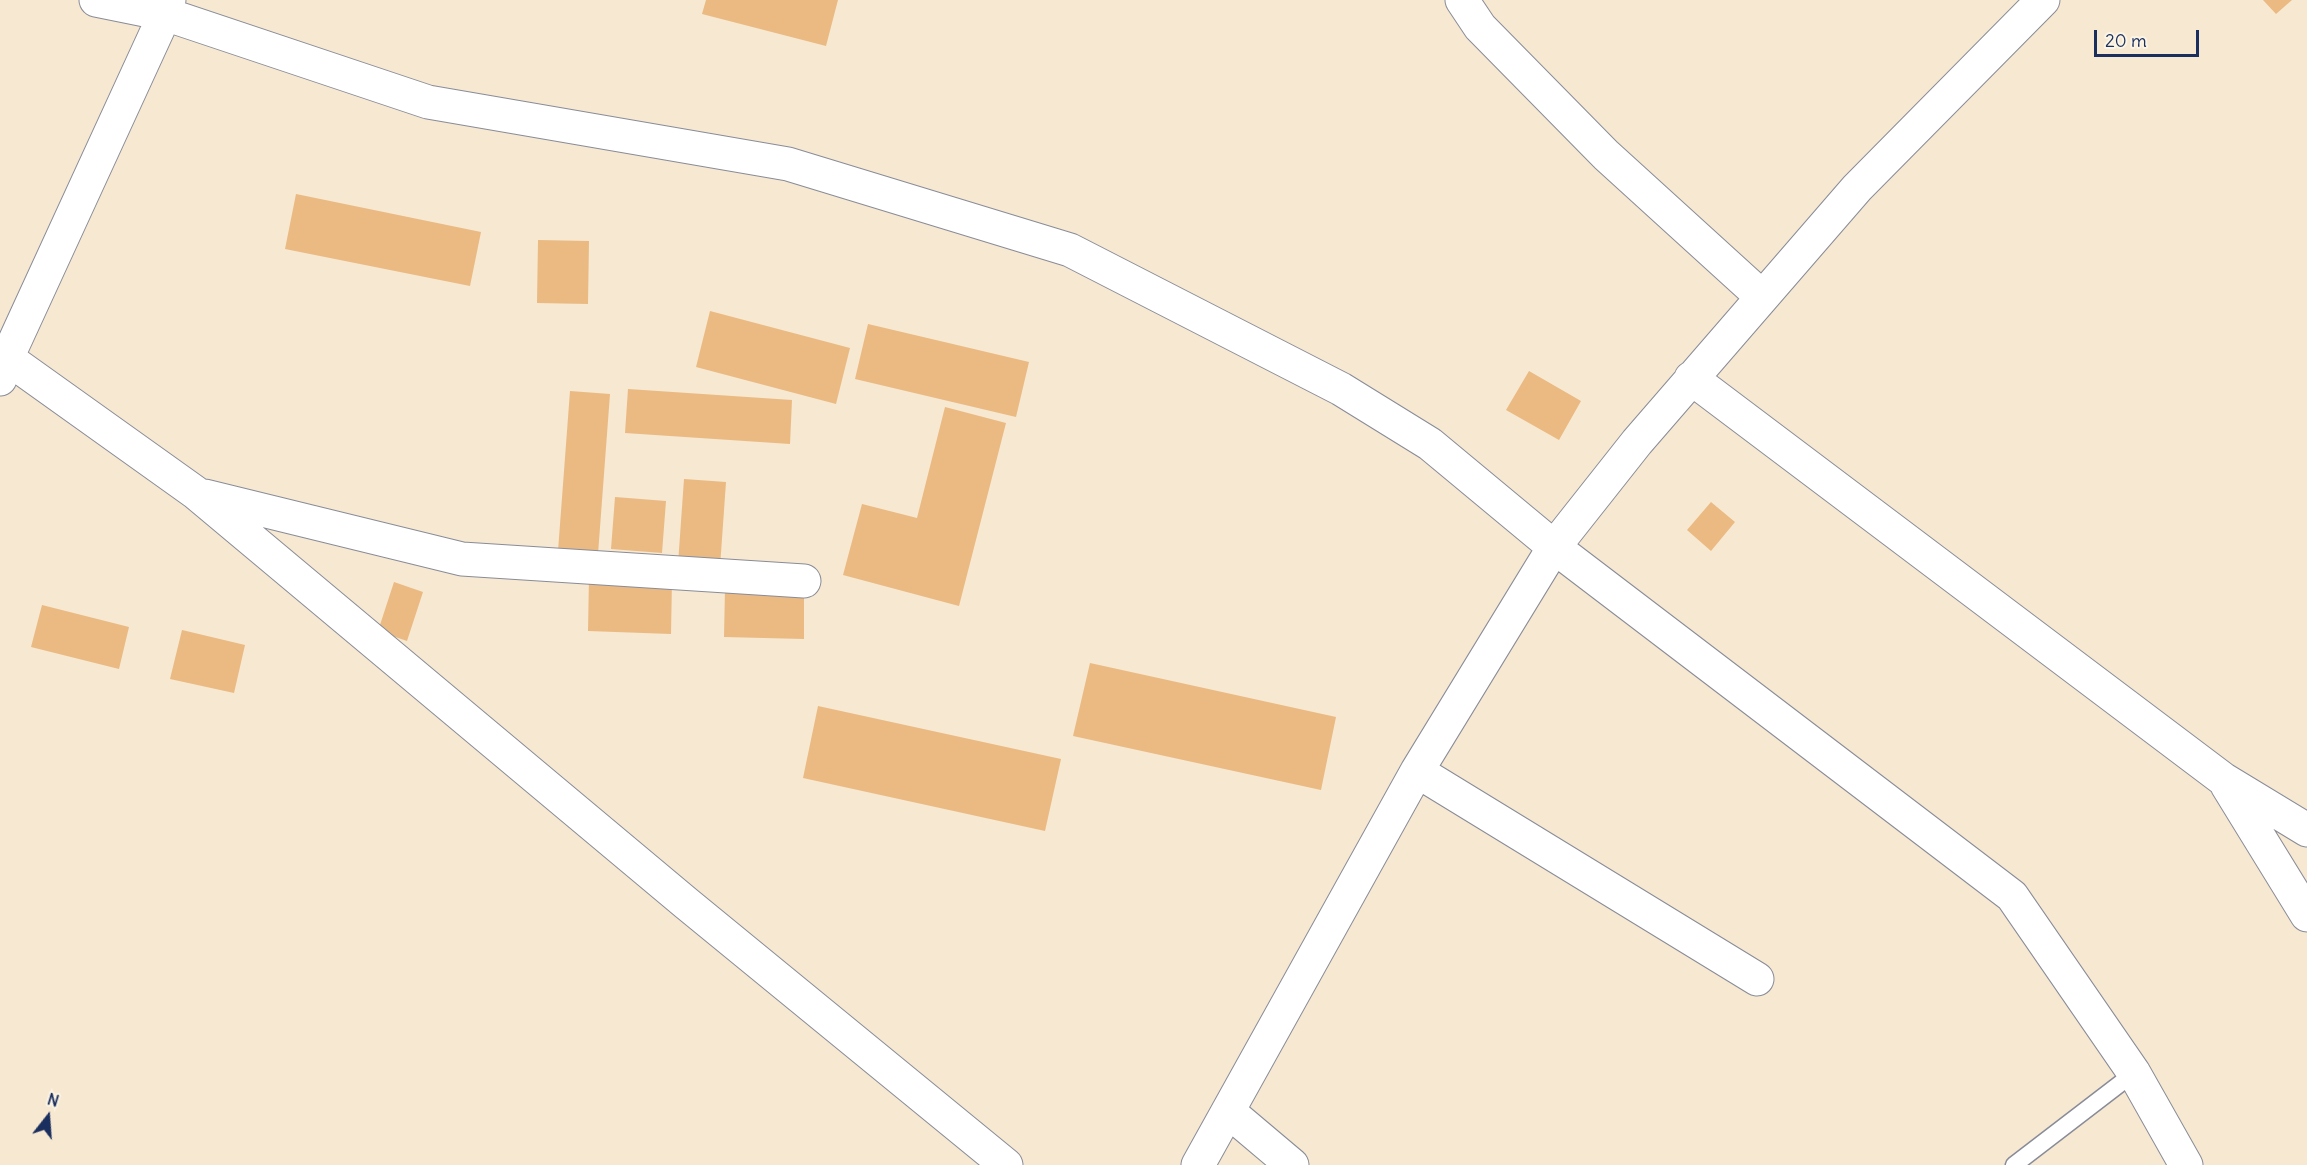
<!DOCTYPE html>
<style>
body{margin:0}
#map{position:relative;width:2307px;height:1165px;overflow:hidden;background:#f7e8d1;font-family:Delius,sans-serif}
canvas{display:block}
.north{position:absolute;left:18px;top:1087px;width:60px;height:60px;-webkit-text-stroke:4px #fcf5e5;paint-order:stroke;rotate:17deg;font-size:16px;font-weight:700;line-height:24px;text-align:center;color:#1b2f5e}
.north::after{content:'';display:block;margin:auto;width:21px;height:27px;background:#1b2f5e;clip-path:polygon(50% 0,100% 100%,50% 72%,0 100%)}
.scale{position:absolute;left:2094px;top:30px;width:105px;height:27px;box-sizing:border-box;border:3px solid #1b2f5e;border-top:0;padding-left:8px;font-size:18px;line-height:21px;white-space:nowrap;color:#1b2f5e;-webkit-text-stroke:4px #fcf5e5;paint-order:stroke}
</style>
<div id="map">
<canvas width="2307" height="1165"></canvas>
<div class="north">N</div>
<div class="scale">20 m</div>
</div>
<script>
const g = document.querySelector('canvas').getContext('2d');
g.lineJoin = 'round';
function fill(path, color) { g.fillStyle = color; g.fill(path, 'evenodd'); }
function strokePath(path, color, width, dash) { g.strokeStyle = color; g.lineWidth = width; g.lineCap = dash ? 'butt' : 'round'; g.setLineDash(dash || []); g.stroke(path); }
fill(new Path2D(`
 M706 0H838L826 46 702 14Z
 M2263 0H2292L2276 14Z
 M296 194 481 232 470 286 285 249Z
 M538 240 589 241 588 304 537 303Z
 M710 311 850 348 836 404 696 367Z
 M868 324 1029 362 1016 417 855 379Z
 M1529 371 1581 401 1559 440 1506 410Z
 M628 389 792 400 790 444 625 433Z
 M570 391 610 394 598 554 558 551Z
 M945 407 1006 423 959 606 843 575 862 504 917 518Z
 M684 479 726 482 720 567 678 564Z
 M615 497 666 501 662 553 611 549Z
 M1711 502 1735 522 1711 551 1687 530Z
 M589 577 672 580 671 634 588 631Z
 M394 582 423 592 407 641 378 631Z
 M725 589 804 590V639L724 637Z
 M42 605 129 627 119 669 31 647Z
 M182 630 245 645 234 693 170 679Z
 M1090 663 1336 717 1321 790 1073 736Z
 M818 706 1061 759 1045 831 803 778Z`), '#eaba82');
const service = new Path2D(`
 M2014 1165 2134 1073`);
const minor = new Path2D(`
 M96 0 165 14 428 102 788 164 1070 250 1341 389 1430 444 1554 547 2012 896 2134 1073 2186 1165
 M1462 0 1480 27 1606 155 1761 296
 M7 358 196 493 686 903 1006 1165
 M1691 378 2223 779 2307 830
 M0 379 7 358 165 14 169 0
 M205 496 462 559 804 581
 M1417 771 1757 979
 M2227 785 2307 915
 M1228 1111 1292 1165
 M1198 1165 1417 771 1554 547 1637 442 1857 188 2043 0`);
strokePath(service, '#898c98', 19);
strokePath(minor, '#898c98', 35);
strokePath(service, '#fff', 16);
strokePath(minor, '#fff', 33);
</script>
